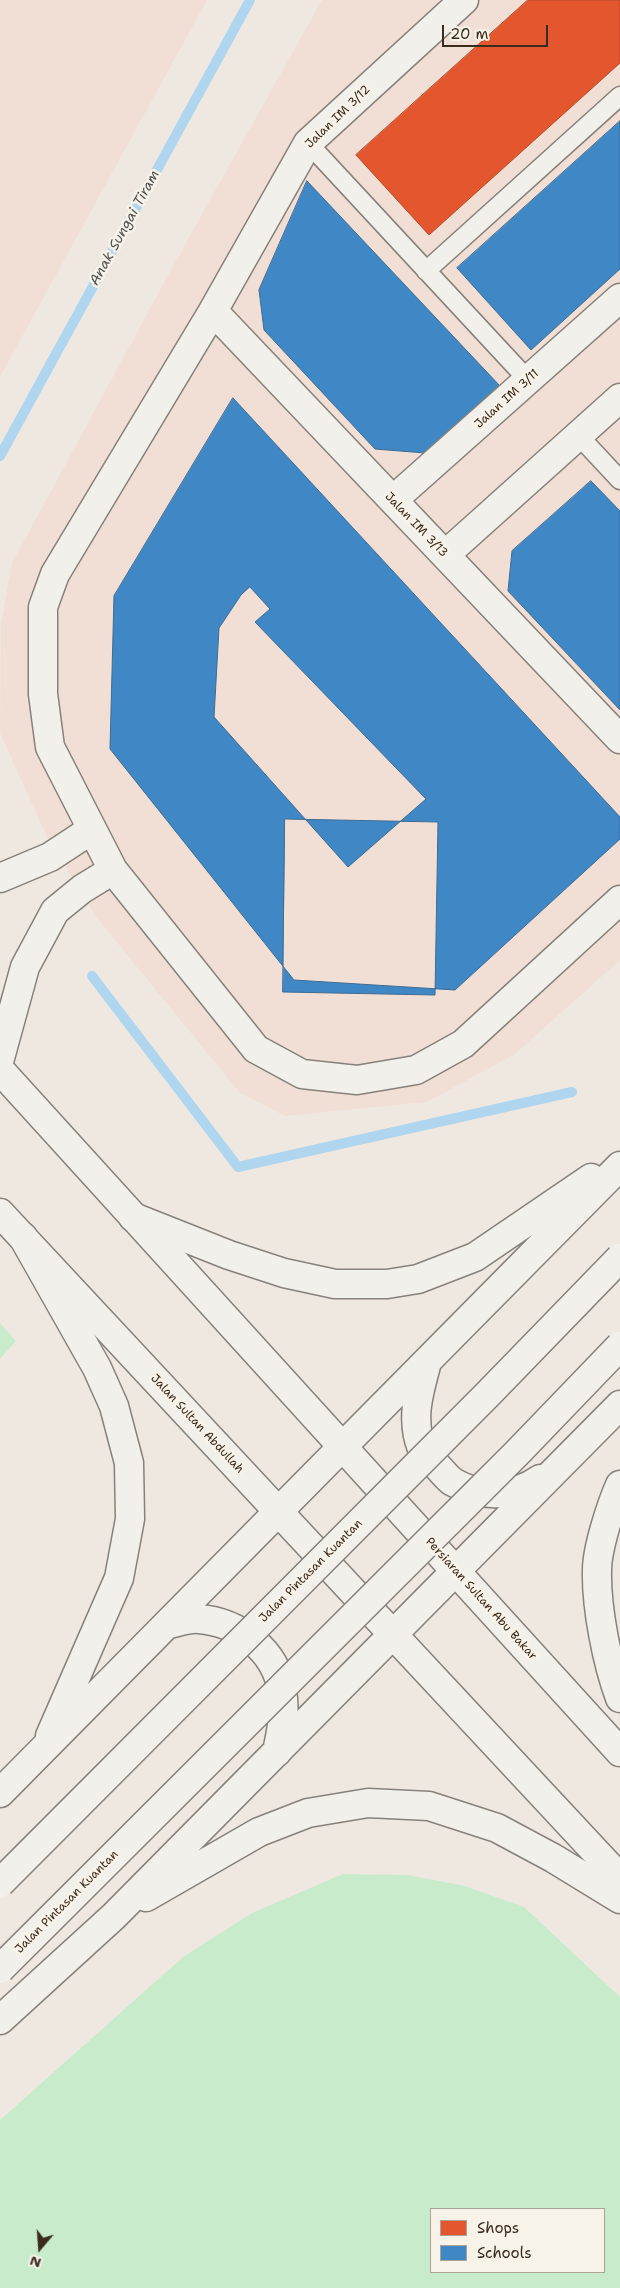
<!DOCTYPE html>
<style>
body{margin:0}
#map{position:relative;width:620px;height:2288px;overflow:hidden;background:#efe8e1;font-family:"Shantell Sans",sans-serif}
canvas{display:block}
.legend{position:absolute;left:430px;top:2208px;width:175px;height:65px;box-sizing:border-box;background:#f7f3e8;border:1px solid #aca397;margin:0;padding:6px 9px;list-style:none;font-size:15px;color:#3b2a1e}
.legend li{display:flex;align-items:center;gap:10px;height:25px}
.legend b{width:25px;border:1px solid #aca397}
.north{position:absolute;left:15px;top:2223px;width:50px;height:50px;-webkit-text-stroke:4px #f7f3e8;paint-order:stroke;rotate:198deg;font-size:14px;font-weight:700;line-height:20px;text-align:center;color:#3b2a1e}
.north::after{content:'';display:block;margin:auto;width:18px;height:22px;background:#3b2a1e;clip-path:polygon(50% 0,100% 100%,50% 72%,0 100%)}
.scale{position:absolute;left:442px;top:25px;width:106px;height:22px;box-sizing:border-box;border:2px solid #3b2a1e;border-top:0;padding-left:6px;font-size:15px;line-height:18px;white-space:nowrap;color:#3b2a1e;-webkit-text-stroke:4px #f7f3e8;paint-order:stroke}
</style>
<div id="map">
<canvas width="620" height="2288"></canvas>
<ul class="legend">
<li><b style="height:14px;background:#e4572e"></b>Shops</li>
<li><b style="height:14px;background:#3f88c5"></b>Schools</li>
</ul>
<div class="north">N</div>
<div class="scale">20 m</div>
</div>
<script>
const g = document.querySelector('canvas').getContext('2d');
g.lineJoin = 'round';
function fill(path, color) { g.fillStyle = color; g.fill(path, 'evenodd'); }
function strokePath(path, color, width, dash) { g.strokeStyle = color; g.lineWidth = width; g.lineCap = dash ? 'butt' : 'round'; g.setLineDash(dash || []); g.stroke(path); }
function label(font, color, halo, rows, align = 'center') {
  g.font = font + ' "Shantell Sans",sans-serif'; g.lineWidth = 5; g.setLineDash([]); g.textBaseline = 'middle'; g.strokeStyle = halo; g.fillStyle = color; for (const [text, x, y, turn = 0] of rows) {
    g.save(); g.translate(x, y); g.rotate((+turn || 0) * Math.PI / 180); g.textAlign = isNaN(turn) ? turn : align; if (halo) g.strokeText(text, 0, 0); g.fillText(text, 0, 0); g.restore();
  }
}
fill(new Path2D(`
 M0 0H207L0 377Z
 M322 0H620V960L515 1054 427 1102 285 1116 240 1093 97 918 47 837 0 733 1 624 12 563 173 266Z`), '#f1dfd5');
fill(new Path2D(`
 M0 1323 16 1341 0 1359Z
 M343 1874 408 1875 465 1886 524 1907 620 1997V2288H0V2120L183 1957 252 1913ZM604 2209V2272H431V2209Z`), '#c8ebcc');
const shops = new Path2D(`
 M528 0H620V63L429 235 356 155Z`);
fill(shops, '#e4572e');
strokePath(shops, '#b14a29', 1);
const schools = new Path2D(`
 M620 121V269L531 350 457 268Z
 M307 181 500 386 425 453 375 449 264 330 259 290Z
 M233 398 620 817V839L455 990 294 980 110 749 114 596ZM250 587 270 609 255 622 426 799 348 867 214 717 219 628 241 595Z
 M591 481 620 511V710L508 591 512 551Z
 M285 819 438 822 435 995 283 992Z`);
fill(schools, '#3f88c5');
strokePath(schools, '#3e6c93', 1);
strokePath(new Path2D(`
 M0 456 250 0
 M92 976 238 1167 572 1092`), '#afd6ee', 10);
const service = new Path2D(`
 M308 143 528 380
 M426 271 620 96
 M578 435 620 480`);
const minor = new Path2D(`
 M464 0 308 143 213 311 55 574 43 607V694L50 747 113 870 256 1049 302 1074 357 1080 416 1070 463 1044 620 900
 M213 311 620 739
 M393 500 620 298
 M445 555 620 398
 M0 878 50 857 91 830
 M0 1058 25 967 55 911 82 889 113 870`);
const secondary = new Path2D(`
 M0 1070 620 1752
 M0 1213 620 1878`);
const trunk = new Path2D(`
 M133 1217 229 1255 284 1273 335 1284H387L418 1279 475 1257 591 1178
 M23 1237 97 1368 114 1406 129 1463 130 1519 119 1578 50 1736
 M427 1362C419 1392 410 1419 422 1449 424 1455 432 1461 437 1466 442 1471 447 1478 453 1482 480 1498 515 1497 540 1479
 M620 1485C611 1505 597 1549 597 1570 596 1607 607 1663 620 1698
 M169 1624C178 1622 190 1618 199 1619 238 1622 276 1650 282 1691 286 1712 281 1732 277 1752
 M0 1793 620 1166
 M146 1897 259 1832 308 1813 368 1803 429 1806 497 1828 553 1858 620 1899
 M0 2020 114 1916 620 1405`);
strokePath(service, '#87817b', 21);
strokePath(minor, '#87817b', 31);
strokePath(secondary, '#87817b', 31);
strokePath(trunk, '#87817b', 31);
strokePath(service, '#f2f0eb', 18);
strokePath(minor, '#f2f0eb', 28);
strokePath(secondary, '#f2f0eb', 28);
strokePath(trunk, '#f2f0eb', 28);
const trunkBridge = new Path2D(`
 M0 1883 488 1394 620 1258
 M0 1969 517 1453 620 1346`);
strokePath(trunkBridge, '#87817b', 31, []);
strokePath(trunkBridge, '#f2f0eb', 28);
label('12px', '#3b2a1e', '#f7f3e8', [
 ["Jalan IM 3/12",338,117,-44],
 ["Jalan IM 3/11",507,399,-42],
 ["Jalan IM 3/13",416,525,46],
 ["Jalan Sultan Abdullah",197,1424,47],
 ["Jalan Pintasan Kuantan",311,1571,-45],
 ["Persiaran Sultan Abu Bakar",481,1599,48],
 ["Jalan Pintasan Kuantan",67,1902,-45]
]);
label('italic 14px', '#515354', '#f7f3e8', [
 ["Anak Sungai Tiram",125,228,-61]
]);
</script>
